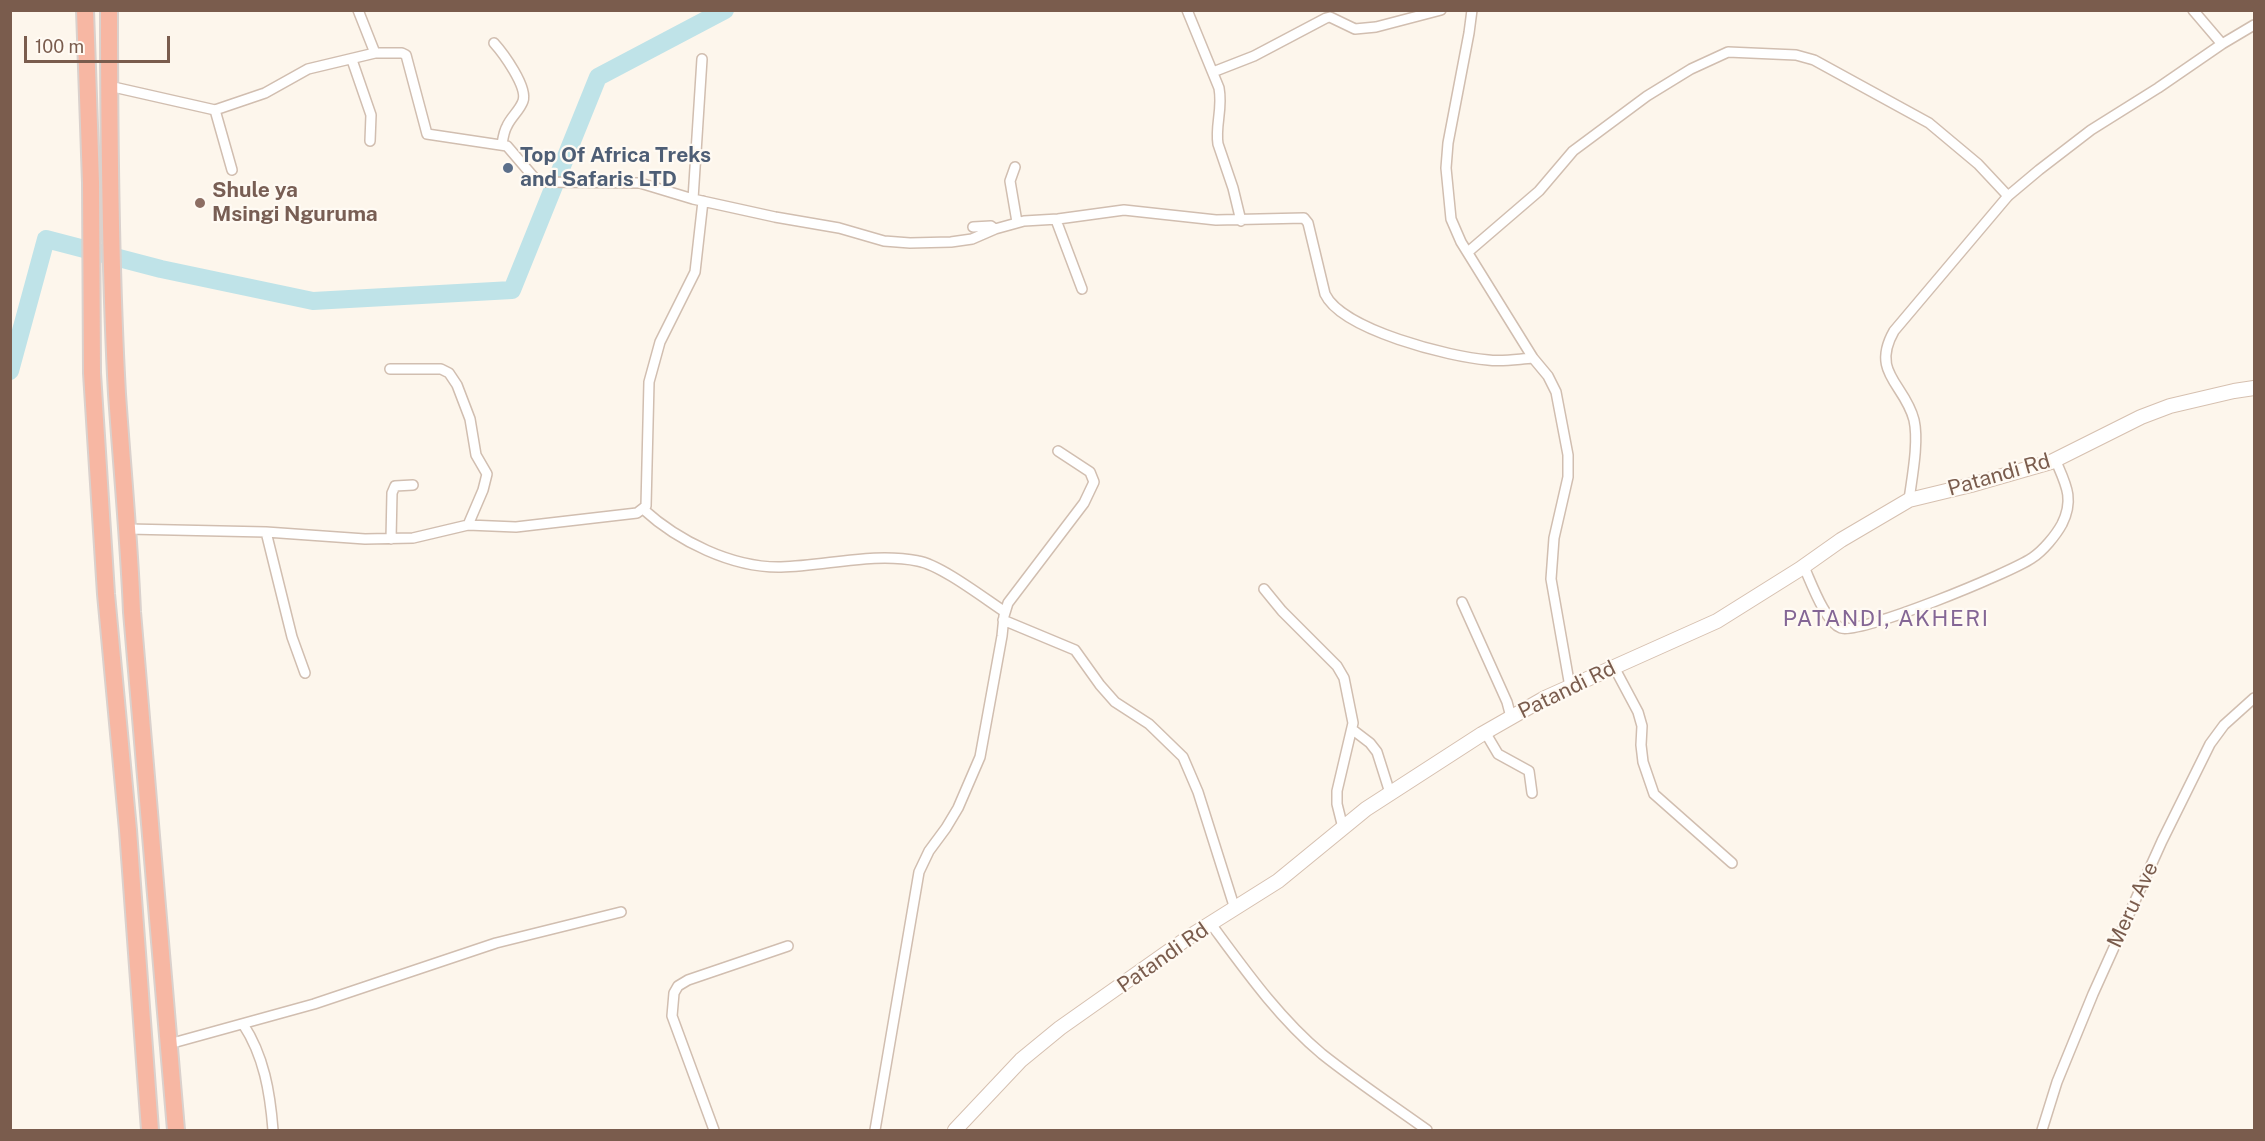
<!DOCTYPE html>
<style>
body{margin:0}
#map{position:relative;width:2265px;height:1141px;overflow:hidden;background:#fdf6ec;font-family:"Public Sans",sans-serif}
canvas{display:block}
.frame{position:absolute;inset:0;border:12px solid #7a5c4d;pointer-events:none}
.scale{position:absolute;left:24px;top:36px;width:146px;height:27px;box-sizing:border-box;border:3px solid #7a5c4d;border-top:0;padding-left:8px;font-size:18px;line-height:21px;white-space:nowrap;color:#7a5c4d;-webkit-text-stroke:4px #fffaf3;paint-order:stroke}
</style>
<div id="map">
<canvas width="2265" height="1141"></canvas>
<div class="frame"></div>
<div class="scale">100 m</div>
</div>
<script>
const g = document.querySelector('canvas').getContext('2d');
g.lineJoin = 'round';
function strokePath(path, color, width, dash) { g.strokeStyle = color; g.lineWidth = width; g.lineCap = dash ? 'butt' : 'round'; g.setLineDash(dash || []); g.stroke(path); }
function label(font, color, halo, rows, align = 'center') {
  g.font = font + ' "Public Sans",sans-serif'; g.lineWidth = 4.5; g.setLineDash([]); g.textBaseline = 'middle'; g.strokeStyle = halo; g.fillStyle = color; for (const [text, x, y, turn = 0] of rows) {
    g.save(); g.translate(x, y); g.rotate((+turn || 0) * Math.PI / 180); g.textAlign = isNaN(turn) ? turn : align; if (halo) g.strokeText(text, 0, 0); g.fillText(text, 0, 0); g.restore();
  }
}
strokePath(new Path2D(`
 M10 371 46 239 161 269 313 301 512 290 598 77 725 10`), '#bfe3e8', 18);
const street = new Path2D(`
 M358 10 375 53
 M1187 10 1219 88C1223 109 1215 125 1218 144L1233 188 1241 221
 M1472 10 1469 33 1448 143 1446 168 1451 219 1461 242 1533 358 1548 376 1556 392 1568 455V477L1554 538 1551 579 1570 687
 M2193 10 2222 44
 M494 43C503 53 528 87 523 101 520 110 511 117 507 126 504 131 503 138 502 144
 M352 60 371 115 370 141
 M1213 72 1254 56 1326 18 1330 17 1355 29 1376 27 1441 10
 M109 86 215 110 265 93 308 69 375 53H402L406 55 427 134 507 146 537 181 544 182 640 183 693 199 775 217 839 228 884 241 910 243 951 242 972 239 995 229 1024 221 1058 219 1124 210 1216 220 1304 218 1308 223 1325 294C1342 330 1450 357 1488 360 1503 362 1518 359 1533 358
 M215 110 232 170
 M1015 167 1010 181 1017 222
 M693 199 702 59
 M1056 220 1082 289
 M973 227 991 226 995 229
 M1468 252 1539 191 1573 151 1647 96 1691 69 1728 52 1796 55 1814 60 1929 123 1978 164 2008 196
 M390 369H441L449 373 457 385 470 419 476 455 487 474 483 490 468 525
 M1909 500C1912 477 1919 442 1914 420 1905 384 1870 373 1894 331L2008 196 2039 170 2091 130 2158 88 2222 44 2254 25
 M643 509C678 541 732 568 781 567 826 566 873 552 918 561 941 565 985 599 1005 612
 M128 529 266 532 365 539 413 538 468 525 516 527 637 513 646 506 649 382 660 342 695 272 703 201
 M266 532 292 637 305 673
 M391 539 392 493 395 486 413 485
 M1804 567C1811 582 1825 622 1841 628 1859 635 2010 573 2032 558 2043 551 2056 535 2062 524 2075 498 2065 483 2055 459
 M1264 589 1282 611 1337 666 1344 678 1353 723 1337 791V804L1343 828
 M1462 602 1507 702 1511 717
 M1003 620 1075 650 1100 685 1115 702 1149 724 1183 757 1198 792 1235 909
 M1614 667 1638 712 1642 726 1641 745 1643 762 1654 794 1732 863
 M1353 730 1370 743 1377 752 1390 793
 M1485 732 1498 754 1529 771 1532 793
 M1211 924C1245 970 1278 1017 1322 1054 1356 1081 1392 1105 1427 1130
 M243 1024C264 1056 270 1092 273 1130
 M169 1044 314 1004 496 943 621 912
 M714 1130 672 1016 674 993 678 986 688 980 788 946
 M875 1130 919 872 929 851 946 828 958 808 980 757 1002 636 1004 616 1008 603 1084 503 1094 482 1090 472 1058 451
 M2042 1130 2057 1082 2093 994 2162 841 2210 744 2224 725 2254 698`);
const secondary = new Path2D(`
 M955 1130 1021 1060 1060 1028 1189 937 1278 881 1366 809 1482 734 1545 698 1717 621 1800 569 1841 540 1909 500 1971 485 2051 462 2141 417 2170 406 2234 391 2254 388`);
const highway = new Path2D(`
 M85 10 91 183 92 373 106 594 128 830 150 1130
 M109 10C109 138 110 267 117 394 122 467 129 539 132 612L176 1130`);
strokePath(street, '#d1beb0', 12);
strokePath(secondary, '#d6c0b0', 16);
strokePath(highway, '#dad1cd', 20);
strokePath(street, '#fff', 9);
strokePath(secondary, '#fff', 14);
strokePath(highway, '#f7b7a3', 16);
for (const [x, y, r, color] of [
 [508,168,6,"#5c6f8a"],
 [200,203,6,"#8d6e63"]
]) { const dot = new Path2D(); dot.arc(x, y, r, 0, 2 * Math.PI); g.fillStyle = color; g.fill(dot); strokePath(dot, '#fffaf3', 2); }
label('bold 21px', '#4e5e75', '#fffaf3', [
 ["Top Of Africa Treks",520,156],
 ["and Safaris LTD",520,180]
], 'left');
label('bold 21px', '#785e54', '#fffaf3', [
 ["Shule ya",212,191],
 ["Msingi Nguruma",212,215]
], 'left');
label('21px', '#7a5c4d', '#fffaf3', [
 ["Patandi Rd",1999,475,-16],
 ["Patandi Rd",1567,690,-26],
 ["Meru Ave",2133,905,-65],
 ["Patandi Rd",1163,958,-35]
]);
g.letterSpacing = '1.5px';
label('22px', '#846695', '#fffaf3', [
 ["PATANDI, AKHERI",1886,619]
]);
g.letterSpacing = '0px';
</script>
